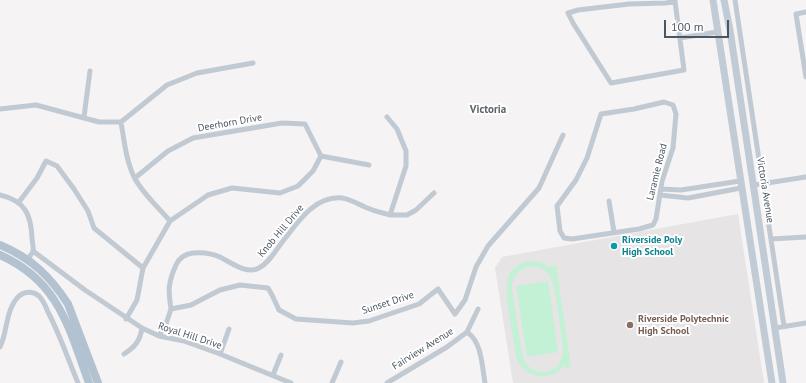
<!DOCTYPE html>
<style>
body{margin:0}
#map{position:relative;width:806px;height:383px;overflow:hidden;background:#f5f3f3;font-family:"PT Sans",sans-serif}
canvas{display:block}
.scale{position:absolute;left:664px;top:20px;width:65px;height:18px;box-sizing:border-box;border:2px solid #4a5661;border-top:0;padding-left:5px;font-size:12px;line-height:14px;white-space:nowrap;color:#4a5661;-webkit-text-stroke:3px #fff;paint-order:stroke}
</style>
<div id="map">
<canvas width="806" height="383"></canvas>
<div class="scale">100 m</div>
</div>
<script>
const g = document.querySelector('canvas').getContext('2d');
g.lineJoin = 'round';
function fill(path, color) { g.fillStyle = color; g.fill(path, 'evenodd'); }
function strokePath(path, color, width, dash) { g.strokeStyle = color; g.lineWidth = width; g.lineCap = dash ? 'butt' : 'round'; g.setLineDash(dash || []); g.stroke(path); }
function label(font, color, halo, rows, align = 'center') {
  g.font = font + ' "PT Sans",sans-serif'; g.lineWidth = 4; g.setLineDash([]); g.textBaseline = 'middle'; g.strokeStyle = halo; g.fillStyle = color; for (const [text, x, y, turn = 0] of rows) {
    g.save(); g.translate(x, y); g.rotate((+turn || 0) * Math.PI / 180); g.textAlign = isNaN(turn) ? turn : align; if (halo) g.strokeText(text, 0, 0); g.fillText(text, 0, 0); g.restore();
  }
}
fill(new Path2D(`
 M738 214 764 383H513L495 268 502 257Z`), '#e6e4e5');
fill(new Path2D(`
 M528 261 541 262 550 268V266L556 265 571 367 566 368 565 365C551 383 522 379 516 356 514 339 503 291 508 278 511 269 519 263 528 261ZM529 267C537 266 544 268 549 275 556 283 561 335 563 349 564 374 533 381 523 358L512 290C511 278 518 269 529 267Z
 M548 281 558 352 527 357 516 286Z`), '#c3f1d5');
strokePath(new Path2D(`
 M735 0 784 326
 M675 1 684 70 611 83 573 23 568 13 578 10 629 4 666 3Z
 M806 12 796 14 806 77
 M680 38 717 32
 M664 102 673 105 676 114 673 148 662 181 656 219 653 225 639 229 572 239 564 238 560 231 557 206 576 180 587 158 601 114 634 109Z
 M0 109 36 105 99 122H121L167 85 197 73 253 63
 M84 117 90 71
 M121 122C124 140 126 160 134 177 143 194 158 207 170 221
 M135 178 168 151 193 138 282 123 305 124 321 156
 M754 185 806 177
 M661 189 681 190 740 181
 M0 195C25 201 31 214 32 238 32 242 34 248 33 251 32 254 29 257 28 259
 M660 195 688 198 741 188
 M609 201 614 232
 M19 202 37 178 46 161 57 166 74 189 88 211 94 228 143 268
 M390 215H407L416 210 434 193
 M771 239 806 237
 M33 251 85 290 142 328 159 336 184 341 220 354 291 383
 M171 309C168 289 168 283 176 265 179 258 186 254 193 253 202 252 211 253 220 257 230 262 247 275 259 268 269 263 276 250 283 241 297 223 315 195 342 198 351 199 361 206 370 209 377 212 384 213 390 215L406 166V151L397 129 387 117
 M126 319 137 300 143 268 170 221 208 195 232 188 280 193 298 186 313 171 321 156 369 165
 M775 328 806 323
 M467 332C482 342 482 366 485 383
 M159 336 166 324 171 309 191 305 220 290 240 285 268 288 272 295 279 310 296 319 353 323 369 321 419 304 438 289 455 314 465 300 476 267 488 246 539 188 563 135
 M0 347C8 331 5 310 19 296 25 291 33 291 39 296 43 300 46 307 48 312 60 335 68 359 78 383
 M124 354C135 347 140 341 142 328
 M220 354 229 329
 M273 375 281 355
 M332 383 341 362
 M387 383 447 347 467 332 478 309`), '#c1cad2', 5);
strokePath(new Path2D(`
 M713 0 772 383
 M724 0 730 30 783 383`), '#c1cbd6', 7);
strokePath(new Path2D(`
 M0 245C31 258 50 276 68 304L98 383
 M0 255C59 281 69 328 89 383`), '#b3c2d1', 8);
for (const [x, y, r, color] of [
 [614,246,4,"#0f9aa8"],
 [630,325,4,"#8d6e63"]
]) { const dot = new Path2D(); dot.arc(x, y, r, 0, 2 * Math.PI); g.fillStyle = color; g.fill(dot); strokePath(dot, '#fff', 1.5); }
label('10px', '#4a5661', '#fff', [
 ["Deerhorn Drive",230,123,-10],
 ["Laramie Road",657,172,-76],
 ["Victoria Avenue",765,190,81],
 ["Knob Hill Drive",281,231,-50],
 ["Sunset Drive",388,303,-18],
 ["Royal Hill Drive",190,336,18],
 ["Fairview Avenue",423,349,-32]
]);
label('bold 10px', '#0d838f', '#fff', [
 ["Riverside Poly",622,240],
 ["High School",622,252]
], 'left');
label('bold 10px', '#785e54', '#fff', [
 ["Riverside Polytechnic",638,319],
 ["High School",638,331]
], 'left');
label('bold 11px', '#5f6368', '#fff', [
 ["Victoria",488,110]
]);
</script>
